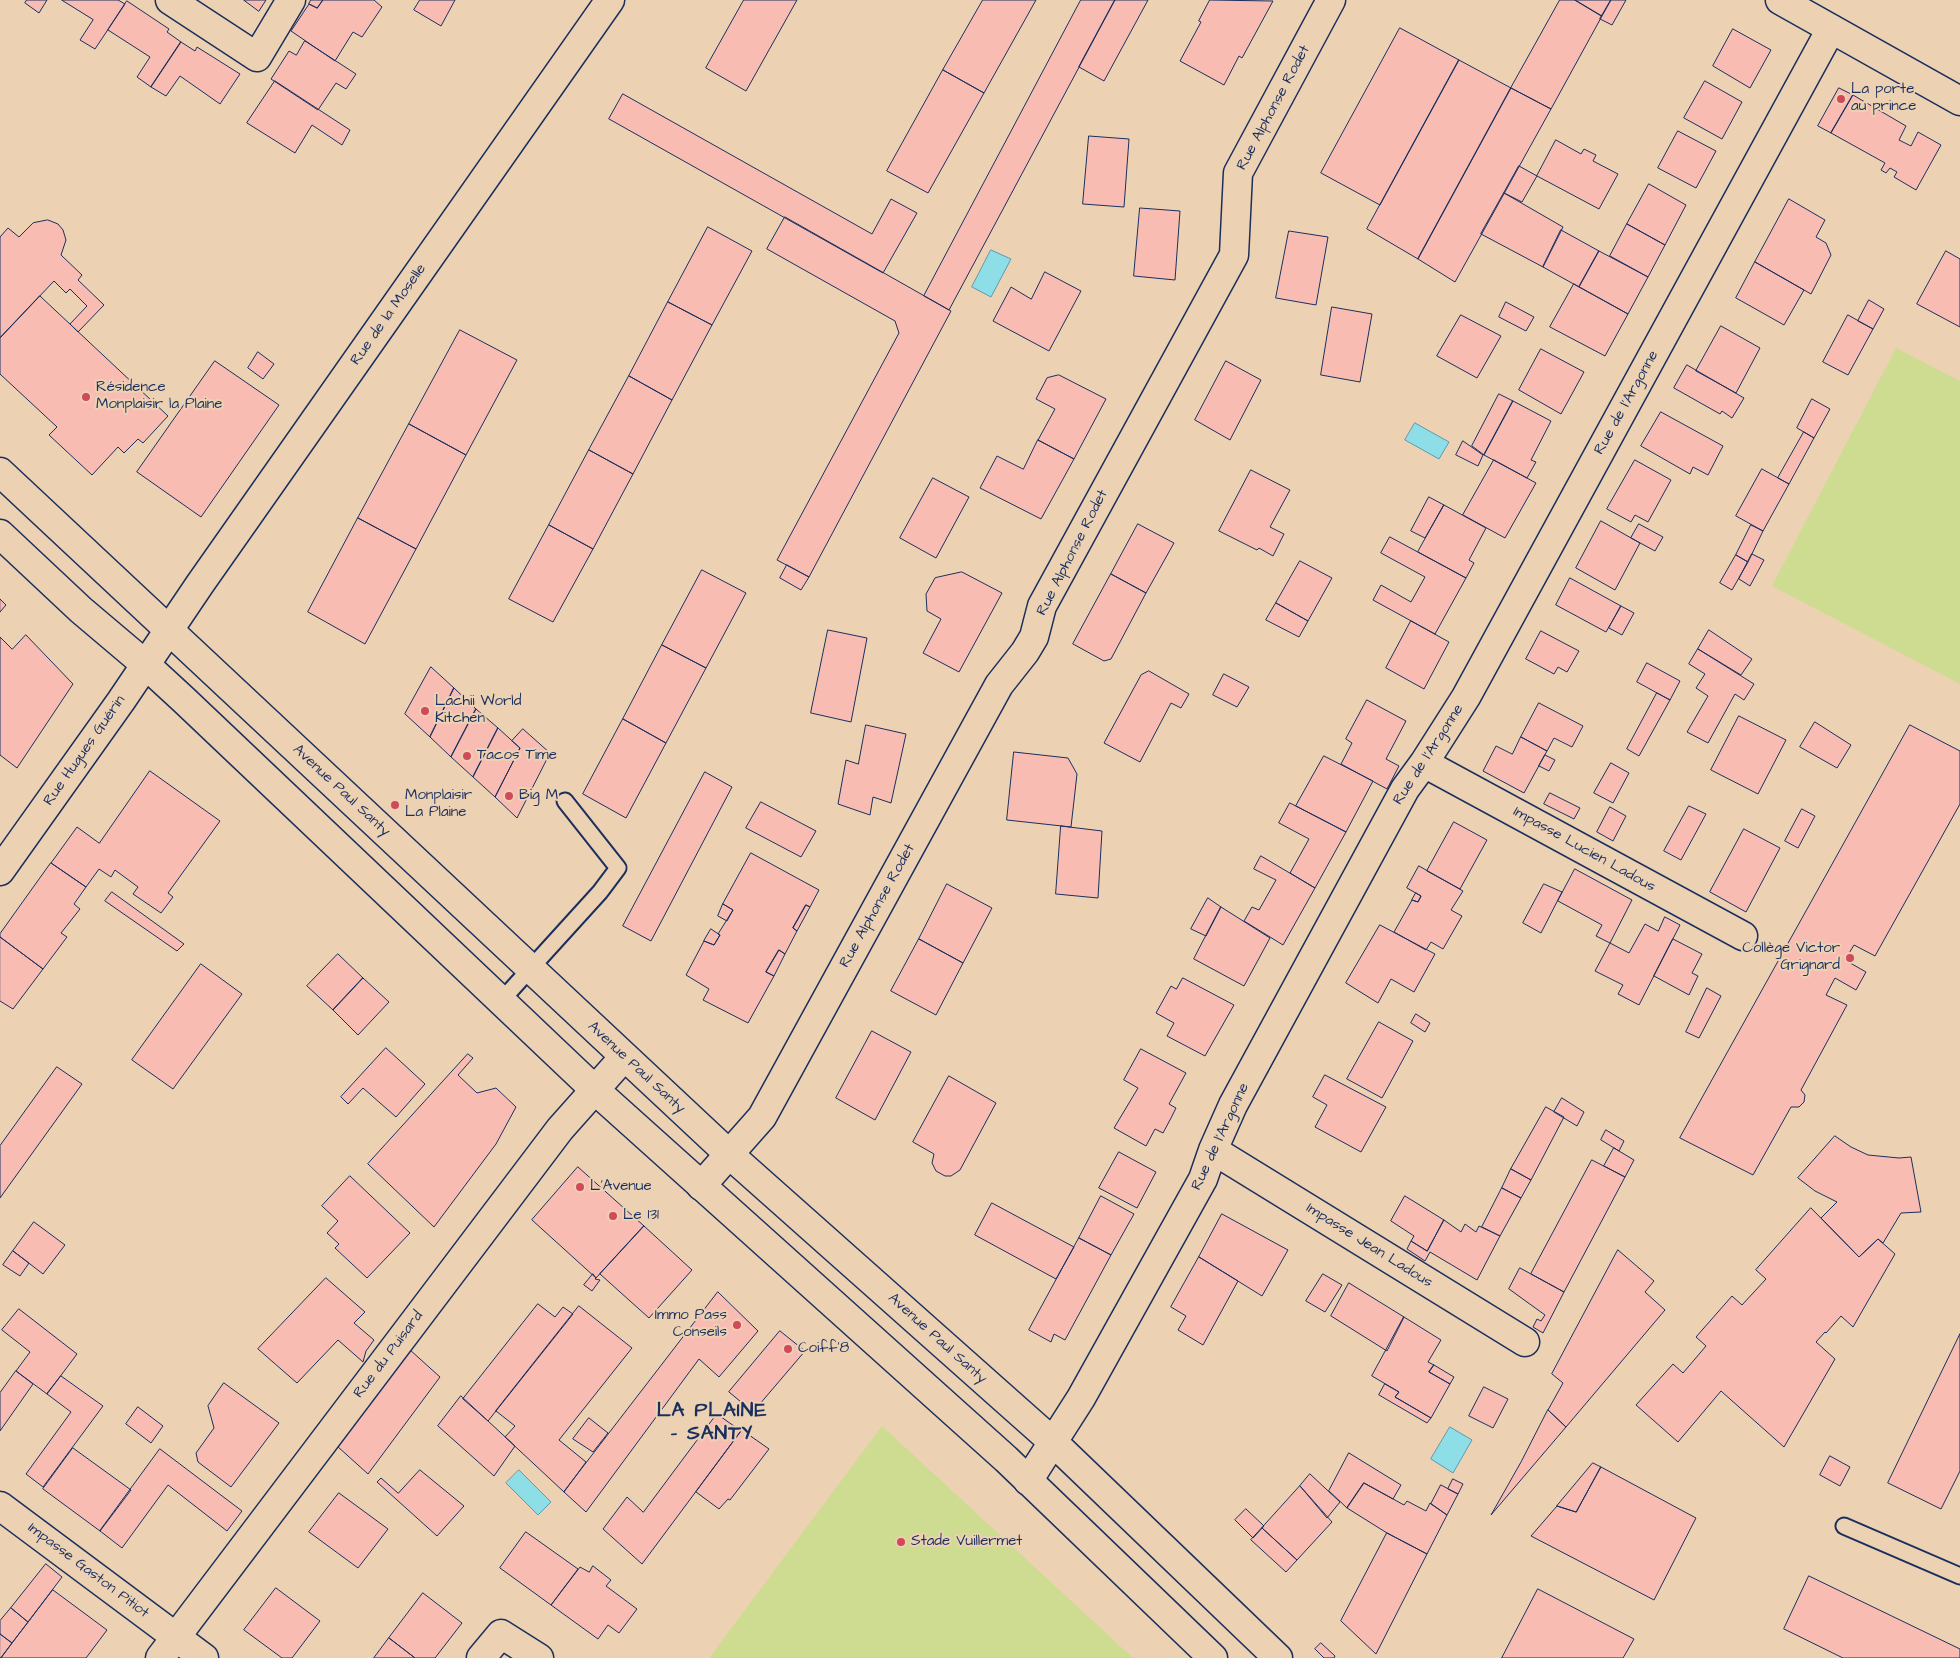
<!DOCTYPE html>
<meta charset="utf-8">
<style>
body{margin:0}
canvas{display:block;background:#ecd2b3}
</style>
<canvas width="1960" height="1658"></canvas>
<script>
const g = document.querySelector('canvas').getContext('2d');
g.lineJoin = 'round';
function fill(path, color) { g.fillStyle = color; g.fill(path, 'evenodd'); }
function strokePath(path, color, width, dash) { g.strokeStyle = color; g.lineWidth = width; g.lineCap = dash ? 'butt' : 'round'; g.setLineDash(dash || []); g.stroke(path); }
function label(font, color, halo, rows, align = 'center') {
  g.font = font + ' "Architects Daughter",sans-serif'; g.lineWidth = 4; g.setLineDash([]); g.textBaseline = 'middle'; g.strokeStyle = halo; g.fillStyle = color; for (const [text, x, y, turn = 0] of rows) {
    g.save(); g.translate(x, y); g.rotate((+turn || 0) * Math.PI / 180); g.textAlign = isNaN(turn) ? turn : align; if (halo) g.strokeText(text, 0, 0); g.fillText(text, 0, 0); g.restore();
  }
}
fill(new Path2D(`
 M1896 348 1960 381V684L1772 586Z
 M882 1426 1133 1658H709Z`), '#cddc90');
const water = new Path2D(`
 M991 250 1011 259 991 297 972 287Z
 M1415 423 1449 442 1439 459 1405 440Z
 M1450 1427 1472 1440 1453 1473 1431 1459Z
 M519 1470 551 1502 538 1515 506 1483Z`);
fill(water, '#8ddee6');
strokePath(water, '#5f98b0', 1);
const building = new Path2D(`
 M27 0H47L39 13 25 3Z
 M62 0H118L125 4 95 49 80 40 93 20Z
 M244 0H266L259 11Z
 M311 0H323L317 8 309 4Z
 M323 0H374L382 7 362 37 353 32 335 61 291 31 309 4 317 8Z
 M420 0H455L441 26 414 10Z
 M744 0H797L746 91 706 68Z
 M983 0H1036L984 93 943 70Z
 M1081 0H1115L949 310 924 296Z
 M1115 0H1148L1104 81 1079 67Z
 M1210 0 1273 1 1242 58 1239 56 1224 85 1180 61 1201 22 1199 21Z
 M1560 0H1575L1602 16 1551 109 1511 88Z
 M1575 0H1611L1602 16Z
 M1611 0H1626L1612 25 1600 19Z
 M127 1 169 29 167 32 181 42 151 87 137 77 150 57 108 30Z
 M1400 28 1459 60 1380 205 1321 173Z
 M1733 29 1771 50 1750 88 1713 66Z
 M305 41 356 74 346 89 336 83 318 110 271 79 289 51 296 55Z
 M181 42 195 51 197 47 240 74 220 104 180 76 166 96 151 87Z
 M1459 60 1511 88 1418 259 1367 229Z
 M943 70 984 93 928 193 887 171Z
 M275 81 350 130 342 145 312 125 295 153 247 123Z
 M1705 81 1742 102 1722 139 1684 118Z
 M1511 88 1551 109 1455 282 1418 259Z
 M1839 88 1853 95 1831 133 1818 126Z
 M623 94 872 234 891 199 917 213 883 273 609 119Z
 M1853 95 1906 126 1899 140 1911 146 1918 132 1941 145 1916 190 1894 177 1897 172 1890 168 1886 173 1881 170 1885 163 1831 133Z
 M1678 131 1716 151 1696 188 1658 168Z
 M1089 136 1129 139 1124 207 1083 204Z
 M1556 140 1581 154 1584 149 1596 155 1593 161 1618 174 1599 209 1537 176Z
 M1519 166 1537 176 1522 202 1504 193Z
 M1649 184 1686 205 1665 245 1627 224Z
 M1504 193 1563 227 1543 267 1481 234Z
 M1789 199 1825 220 1816 237 1826 243 1831 255 1811 294 1755 262Z
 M1140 208 1180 211 1175 280 1134 276Z
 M785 217 951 311 809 577 777 560 899 333 895 321 767 249Z
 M48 220 58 224 63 230 66 240 61 255 82 275 78 280 104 305 78 332 70 324 87 306 70 289 66 293 54 281 0 338V237L8 228 19 237 33 223Z
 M1627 224 1665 245 1648 277 1610 256Z
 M708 227 752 251 712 325 668 302Z
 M1561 230 1599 251 1579 287 1543 267Z
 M1289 231 1328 237 1316 305 1276 298Z
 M1599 251 1648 277 1628 314 1579 287Z
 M1946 251 1960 259V327L1917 304Z
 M1755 262 1804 290 1784 325 1736 298Z
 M1045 272 1081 291 1049 351 993 321 1011 287 1031 299Z
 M1574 284 1628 314 1605 356 1550 327Z
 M40 296 168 416 143 443 138 439 124 453 118 447 92 475 49 435 57 427 0 374V338Z
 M1869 300 1884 309 1873 329 1858 321Z
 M668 302 712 325 672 400 629 376Z
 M1506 302 1534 317 1526 331 1499 317Z
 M1332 307 1372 314 1360 382 1321 375Z
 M1461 315 1501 336 1477 378 1437 356Z
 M1848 315 1873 329 1848 375 1823 362Z
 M1721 326 1760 348 1736 393 1696 371Z
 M460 330 517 360 466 455 409 424Z
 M1541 349 1584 372 1561 414 1519 390Z
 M258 352 274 364 263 379 248 368Z
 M215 361 279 405 201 517 137 472Z
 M1226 361 1261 380 1230 440 1195 420Z
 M1687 365 1744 398 1732 418 1722 411 1720 414 1674 388Z
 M1059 375 1106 399 1074 459 1038 440 1055 409 1036 399 1047 378Z
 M629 376 672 400 633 474 589 450Z
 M1499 394 1513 401 1484 455 1472 446Z
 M1812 399 1830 409 1814 438 1797 428Z
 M1513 401 1551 421 1531 460 1536 462 1527 478 1484 455Z
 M1661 412 1723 446 1708 475 1693 467 1690 474 1641 446Z
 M409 424 466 455 416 549 358 518Z
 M1804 432 1814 438 1789 484 1778 478Z
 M1038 440 1074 459 1041 519 980 488 997 456 1023 469Z
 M1463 441 1483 455 1478 466 1456 455Z
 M589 450 633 474 593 549 549 525Z
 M1494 460 1536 483 1505 538 1463 515Z
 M1635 460 1671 480 1648 522 1635 515 1631 522 1607 509Z
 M1762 469 1789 484 1763 531 1736 516Z
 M1251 470 1290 490 1270 527 1284 534 1273 556 1259 548 1257 550 1219 531Z
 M933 478 969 497 936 558 900 538Z
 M1429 497 1444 505 1425 538 1411 531Z
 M1444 505 1486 528 1469 560 1474 563 1466 578 1418 552Z
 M358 518 416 549 365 644 308 612Z
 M1601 521 1640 543 1615 590 1576 568Z
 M1138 524 1174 543 1146 593 1111 574Z
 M1639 524 1663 537 1655 551 1631 538Z
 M549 525 593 549 553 622 509 599Z
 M1751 525 1763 531 1748 562 1736 555Z
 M1390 537 1466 578 1435 634 1373 600 1381 585 1411 602 1425 577 1381 553Z
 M1752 554 1764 560 1750 586 1739 579Z
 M1736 555 1748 562 1732 590 1720 583Z
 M1300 561 1332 578 1308 621 1276 603Z
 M787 565 809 577 801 590 780 578Z
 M702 570 746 593 706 668 662 645Z
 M962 572 1002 593 959 672 923 653 941 619 927 611 926 594 935 578Z
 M1111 574 1146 593 1111 659 1104 661 1073 644Z
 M1570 578 1621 606 1606 632 1556 605Z
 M0 599 6 605 0 612Z
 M1276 603 1308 621 1299 637 1266 620Z
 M1621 606 1634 613 1622 635 1609 628Z
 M1411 621 1449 642 1424 689 1386 668Z
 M828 630 867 638 851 722 811 713Z
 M1709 630 1752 659 1741 675 1698 649Z
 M1541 631 1579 651 1567 672 1558 667 1554 674 1526 659Z
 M26 635 73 684 17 768 0 755V637L12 649Z
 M662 645 706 668 666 743 623 719Z
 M1698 649 1754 684 1744 700 1735 694 1708 743 1687 732 1708 696 1696 688 1705 674 1689 664Z
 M1647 663 1680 681 1670 700 1637 682Z
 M431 667 454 688 430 737 405 714Z
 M1149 671 1189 694 1181 708 1171 703 1140 762 1104 743 1141 675Z
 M1224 674 1249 687 1237 707 1213 695Z
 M454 688 476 709 451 757 430 737Z
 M1657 693 1670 700 1639 756 1627 749Z
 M1367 700 1406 721 1386 759 1399 766 1387 789 1341 764 1352 743 1346 739Z
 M1539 703 1583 726 1572 747 1554 738 1547 751 1521 737Z
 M476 709 498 728 473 777 451 757Z
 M1739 716 1786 740 1758 794 1711 770Z
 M623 719 666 743 626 818 583 794Z
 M1815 722 1851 745 1837 768 1800 747Z
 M866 725 906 734 891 803 873 797 870 815 838 804 846 760 858 764Z
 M1910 725 1960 751V804L1875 956 1854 945 1845 960 1866 972 1856 990 1835 978 1826 995 1847 1005 1801 1090 1805 1095 1804 1102 1799 1107H1791L1753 1175 1680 1138Z
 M498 728 520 748 495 797 473 777Z
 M523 729 550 753 517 818 495 797 520 748 512 741Z
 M1521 737 1547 751 1524 793 1483 771 1496 746 1512 754Z
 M1014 752 1068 758 1077 774 1071 827 1007 820Z
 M1545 755 1555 760 1549 771 1539 766Z
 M1324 756 1373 781 1346 832 1296 806Z
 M1611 763 1629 773 1613 803 1594 793Z
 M150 771 220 821 168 893 173 897 161 913 133 894 138 887 115 870 111 877 99 869 86 887 51 863 77 827 99 843Z
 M705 772 732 787 651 941 623 926Z
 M1550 793 1580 808 1574 819 1544 804Z
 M761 802 816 831 801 857 746 828Z
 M1290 803 1346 832 1315 888 1290 873 1309 839 1279 823Z
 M1689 806 1706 814 1681 860 1664 851Z
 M1610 807 1626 816 1613 841 1597 832Z
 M1802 809 1815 816 1798 848 1785 841Z
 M1454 822 1487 840 1460 889 1427 871Z
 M1061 826 1102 831 1098 898 1056 894Z
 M1744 829 1780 848 1746 912 1710 892Z
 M751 853 819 890 810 907 806 905 793 928 797 931 785 954 779 950 766 972 774 976 748 1023 703 1000 709 989 686 975 704 941 714 945 720 935 718 934 733 910 723 904Z
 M1261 856 1315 888 1283 945 1244 921 1252 907 1259 910 1276 880 1254 869Z
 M51 863 86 887 74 904 80 909 61 933 67 937 43 969 0 937V934Z
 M1419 866 1463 891 1451 910 1462 916 1443 949 1431 942 1426 950 1394 932 1412 900 1418 902 1421 896 1407 888Z
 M1575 869 1632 900 1610 943 1596 936 1602 925 1558 901Z
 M947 884 992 908 963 963 919 939Z
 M1544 884 1562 892 1541 933 1523 923Z
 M112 892 184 944 177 951 105 901Z
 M1416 893 1421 896 1418 902 1412 900Z
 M1208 898 1221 907 1206 936 1191 929Z
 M723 904 733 910 727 921 718 916Z
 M806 905 810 907 797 931 793 928Z
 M1221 907 1270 938 1244 986 1194 959Z
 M1665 917 1680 925 1639 1005 1618 994 1623 985 1595 971 1610 943 1629 953 1645 924 1658 931Z
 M1380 925 1435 954 1414 992 1391 979 1378 1003 1346 983Z
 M711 929 720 935 714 945 704 941Z
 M0 937 43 969 13 1009 0 1001Z
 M919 939 963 963 936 1015 891 991Z
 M1673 939 1702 954 1692 973 1698 976 1689 995 1654 976Z
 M779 950 785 954 774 976 766 972Z
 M338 954 363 978 333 1010 307 986Z
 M201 964 242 994 173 1089 132 1060Z
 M363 978 389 1002 358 1035 333 1010Z
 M1183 978 1234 1005 1205 1056 1167 1036 1174 1023 1156 1013 1171 986 1176 989Z
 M1707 988 1721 996 1699 1038 1686 1032Z
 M1416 1014 1430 1023 1425 1032 1411 1023Z
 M1379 1022 1413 1041 1382 1098 1347 1079Z
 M872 1031 911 1052 875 1120 836 1098Z
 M386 1048 425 1084 396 1117 363 1088 348 1104 341 1097Z
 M1141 1049 1186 1073 1169 1104 1176 1108 1171 1118 1163 1133 1155 1129 1146 1146 1114 1128 1138 1088 1124 1080Z
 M468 1054 473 1058 458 1075 477 1093 496 1088 516 1107 496 1144 434 1227 368 1164Z
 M57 1067 82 1084 0 1198V1146Z
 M1325 1075 1386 1107 1361 1152 1315 1127 1327 1105 1313 1097Z
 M949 1076 996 1103 960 1170 951 1176H945L936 1171 932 1163 934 1154 913 1142Z
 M1562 1098 1584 1112 1577 1126 1554 1112Z
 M1546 1107 1564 1117 1531 1180 1511 1169Z
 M1606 1130 1624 1141 1619 1151 1601 1140Z
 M1835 1136 1851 1147 1868 1155 1899 1158 1911 1157 1921 1212 1901 1213 1883 1243 1878 1239 1859 1257 1821 1218 1837 1202 1815 1191 1798 1178Z
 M1614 1148 1634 1160 1625 1177 1604 1166Z
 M1119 1152 1156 1172 1137 1208 1099 1188Z
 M1592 1160 1625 1177 1564 1292 1531 1274Z
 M578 1167 644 1226 596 1278 532 1220Z
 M1511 1169 1531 1180 1521 1198 1502 1188Z
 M350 1176 410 1233 367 1278 335 1248 339 1244 327 1233 338 1221 322 1206Z
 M1502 1188 1521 1198 1500 1236 1482 1227Z
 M1101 1196 1134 1214 1111 1255 1079 1238Z
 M1405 1196 1444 1220 1427 1251 1411 1241 1414 1236 1391 1221Z
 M992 1203 1074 1247 1056 1279 975 1235Z
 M1811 1208 1859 1257 1878 1239 1895 1254 1853 1327 1841 1316 1826 1333 1825 1332 1816 1342 1835 1359 1784 1447 1721 1391 1678 1442 1636 1405 1673 1364 1683 1373 1706 1346 1696 1337 1732 1296 1742 1305 1766 1279 1756 1270Z
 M1222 1214 1288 1250 1262 1296 1199 1257Z
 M1444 1220 1461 1232 1465 1224 1476 1232 1479 1226 1500 1236 1477 1280 1430 1252 1425 1261 1407 1249 1411 1241 1427 1251Z
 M34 1222 65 1245 43 1274 13 1251Z
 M644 1226 692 1270 649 1318 600 1274Z
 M1079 1238 1111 1255 1065 1340 1054 1334 1051 1342 1029 1330Z
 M1618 1250 1654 1281 1645 1292 1665 1310 1566 1427 1548 1410 1563 1383 1552 1374Z
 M13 1251 29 1263 20 1276 3 1265Z
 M1199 1257 1238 1281 1203 1345 1178 1330 1186 1316 1171 1307Z
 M1520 1268 1564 1292 1543 1333 1533 1327 1537 1319 1541 1321 1545 1315 1509 1289Z
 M593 1274 596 1278 595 1279 600 1280 592 1291 584 1285Z
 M1323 1274 1342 1285 1325 1312 1306 1301Z
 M326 1278 365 1312 354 1323 374 1340 366 1351 363 1362 338 1340 297 1383 258 1349Z
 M1349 1283 1404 1317 1387 1351 1331 1316Z
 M718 1292 758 1331 719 1377 699 1359 586 1512 564 1492Z
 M538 1304 555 1317 563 1307 573 1314 488 1421 463 1399Z
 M579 1306 632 1348 559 1440 586 1462 564 1492 505 1437 515 1426 496 1411Z
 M19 1309 77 1354 47 1394 16 1371 30 1352 2 1330Z
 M1404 1317 1441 1340 1428 1362 1434 1365 1429 1372 1450 1384 1431 1418 1395 1397 1399 1392 1372 1376Z
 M780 1331 805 1351 753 1412 729 1392Z
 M1960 1334V1471L1941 1509 1888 1483Z
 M409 1349 440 1377 368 1474 337 1446Z
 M1434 1365 1454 1377 1450 1384 1429 1372Z
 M16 1371 33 1384 0 1431V1393Z
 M61 1376 103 1406 43 1487 26 1474 71 1412 47 1394Z
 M224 1383 279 1423 231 1487 198 1462 196 1453 214 1428 208 1406Z
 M1385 1384 1399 1392 1395 1397 1431 1418 1427 1423 1379 1395Z
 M1484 1387 1508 1399 1493 1428 1469 1416Z
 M461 1396 515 1446 494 1476 438 1426Z
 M138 1407 163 1426 151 1443 126 1424Z
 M1548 1410 1566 1427 1491 1515 1521 1462Z
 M717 1414 741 1431 642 1564 603 1529 627 1497 643 1512Z
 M589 1418 608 1433 593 1452 573 1439Z
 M742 1430 769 1449 730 1500 728 1499 719 1509 696 1492Z
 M73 1448 131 1490 100 1531 43 1489Z
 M160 1449 242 1511 227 1531 168 1485 122 1548 100 1531Z
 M1349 1453 1401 1485 1393 1499 1364 1483 1347 1508 1329 1491Z
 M1830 1456 1850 1467 1840 1486 1820 1475Z
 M1593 1463 1601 1467 1576 1512 1557 1506Z
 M1601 1467 1696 1518 1654 1600 1531 1536 1557 1506 1576 1512Z
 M420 1470 464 1506 437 1536 377 1482 381 1478 398 1493Z
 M1310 1474 1340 1502 1327 1518 1300 1486Z
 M1453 1479 1463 1484 1458 1494 1448 1489Z
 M1364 1483 1404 1505 1407 1501 1426 1511 1430 1503 1447 1515 1427 1554 1387 1533 1347 1508Z
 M1441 1485 1458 1494 1447 1515 1431 1504Z
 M1300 1486 1332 1522 1297 1560 1262 1528Z
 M339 1493 388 1529 358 1568 309 1532Z
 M1246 1509 1264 1526 1253 1538 1235 1520Z
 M1262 1528 1297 1560 1286 1572 1251 1540Z
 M526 1532 578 1569 551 1605 500 1568Z
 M1387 1533 1427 1554 1376 1654 1341 1621Z
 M46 1564 62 1577 28 1622 11 1608Z
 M593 1566 611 1580 606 1586 637 1609 619 1633 608 1625 598 1639 551 1605 580 1567 589 1572Z
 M1809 1576 1960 1649V1658H1843L1784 1629Z
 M276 1588 320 1621 292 1658H282L244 1630Z
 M1538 1589 1634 1639 1623 1658H1502Z
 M53 1590 107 1630 86 1658H1Z
 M423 1593 462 1623 435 1658H415L389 1638Z
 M11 1608 28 1622 12 1643 0 1634V1621Z
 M0 1634 12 1643 1 1658H0Z
 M389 1638 415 1658H374Z
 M1321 1643 1335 1656 1334 1658H1324L1315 1649Z`);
fill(building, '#f8bcb3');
strokePath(building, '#1b2f5e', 1);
const service = new Path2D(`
 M501 1001 600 892 618 868 565 801
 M1844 1526 1960 1576`);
const minor = new Path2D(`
 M170 0 257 57 291 0
 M1424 763 1743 936
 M0 871 121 701 200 584 610 0
 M1213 1150 1525 1342
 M701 1186 762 1117 999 685 1025 652 1034 637 1042 606 1234 255 1238 173 1331 0
 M1028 1481 1081 1398 1203 1179 1213 1150 1233 1105 1405 789 1424 763 1466 697 1831 29
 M0 1506 204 1658
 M160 1658 560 1129 624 1057
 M481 1658 501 1634 539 1658`);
const tertiary = new Path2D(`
 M1780 0 1960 101`);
const secondary = new Path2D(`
 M0 472 730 1155 1053 1442 1278 1658
 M0 534 81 610 146 665 184 700 595 1090 1006 1459 1213 1658`);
strokePath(service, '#1b2f5e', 19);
strokePath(minor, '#1b2f5e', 31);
strokePath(tertiary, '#1b2f5e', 31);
strokePath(secondary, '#1b2f5e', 31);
strokePath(service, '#ecd2b3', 15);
strokePath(minor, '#ecd2b3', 28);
strokePath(tertiary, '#ecd2b3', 28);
strokePath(secondary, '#ecd2b3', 28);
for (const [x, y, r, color] of [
 [1841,99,5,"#d1495b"],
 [86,397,5,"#d1495b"],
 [425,711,5,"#d1495b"],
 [467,756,5,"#d1495b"],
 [509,796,5,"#d1495b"],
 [395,805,5,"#d1495b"],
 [1850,958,5,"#d1495b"],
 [580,1187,5,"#d1495b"],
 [613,1216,5,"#d1495b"],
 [737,1325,5,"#d1495b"],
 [788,1349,5,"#d1495b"],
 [901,1542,5,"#d1495b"]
]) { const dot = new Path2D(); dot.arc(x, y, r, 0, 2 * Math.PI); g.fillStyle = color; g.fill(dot); strokePath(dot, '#ecd2b3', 2); }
label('15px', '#1b2f5e', '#ecd2b3', [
 ["La porte",1851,90],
 ["au prince",1851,107],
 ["Résidence",96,388],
 ["Monplaisir la Plaine",96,405],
 ["Lachii World",435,702],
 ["Kitchen",435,719],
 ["Tacos Time",477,756],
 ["Monplaisir",405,796],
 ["La Plaine",405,813],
 ["Big M",519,796],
 ["Collège Victor",1840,949,"right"],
 ["Grignard",1840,966,"right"],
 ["L'Avenue",590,1187],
 ["Le 131",623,1216],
 ["Immo Pass",727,1316,"right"],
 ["Conseils",727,1333,"right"],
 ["Coiff'8",798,1349],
 ["Stade Vuillermet",911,1542]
], 'left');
label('15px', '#1b2f5e', '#ecd2b3', [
 ["Rue Alphonse Rodet",1274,108,-62],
 ["Rue de la Moselle",389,315,-55],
 ["Rue de l'Argonne",1627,403,-61],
 ["Rue Alphonse Rodet",1073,553,-63],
 ["Rue Hugues Guérin",85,751,-55],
 ["Rue de l'Argonne",1429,755,-57],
 ["Avenue Paul Santy",341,791,43],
 ["Impasse Lucien Ladous",1584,850,29],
 ["Rue Alphonse Rodet",878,906,-61],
 ["Avenue Paul Santy",636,1068,43],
 ["Rue de l'Argonne",1221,1137,-65],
 ["Impasse Jean Ladous",1369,1246,32],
 ["Avenue Paul Santy",937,1339,42],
 ["Rue du Puisard",389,1355,-53],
 ["Impasse Gaston Pitiot",88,1571,37]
]);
g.letterSpacing = '1px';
label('bold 20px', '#1b2f5e', '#ecd2b3', [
 ["LA PLAINE",712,1412],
 ["- SANTY",712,1435]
]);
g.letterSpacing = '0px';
</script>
